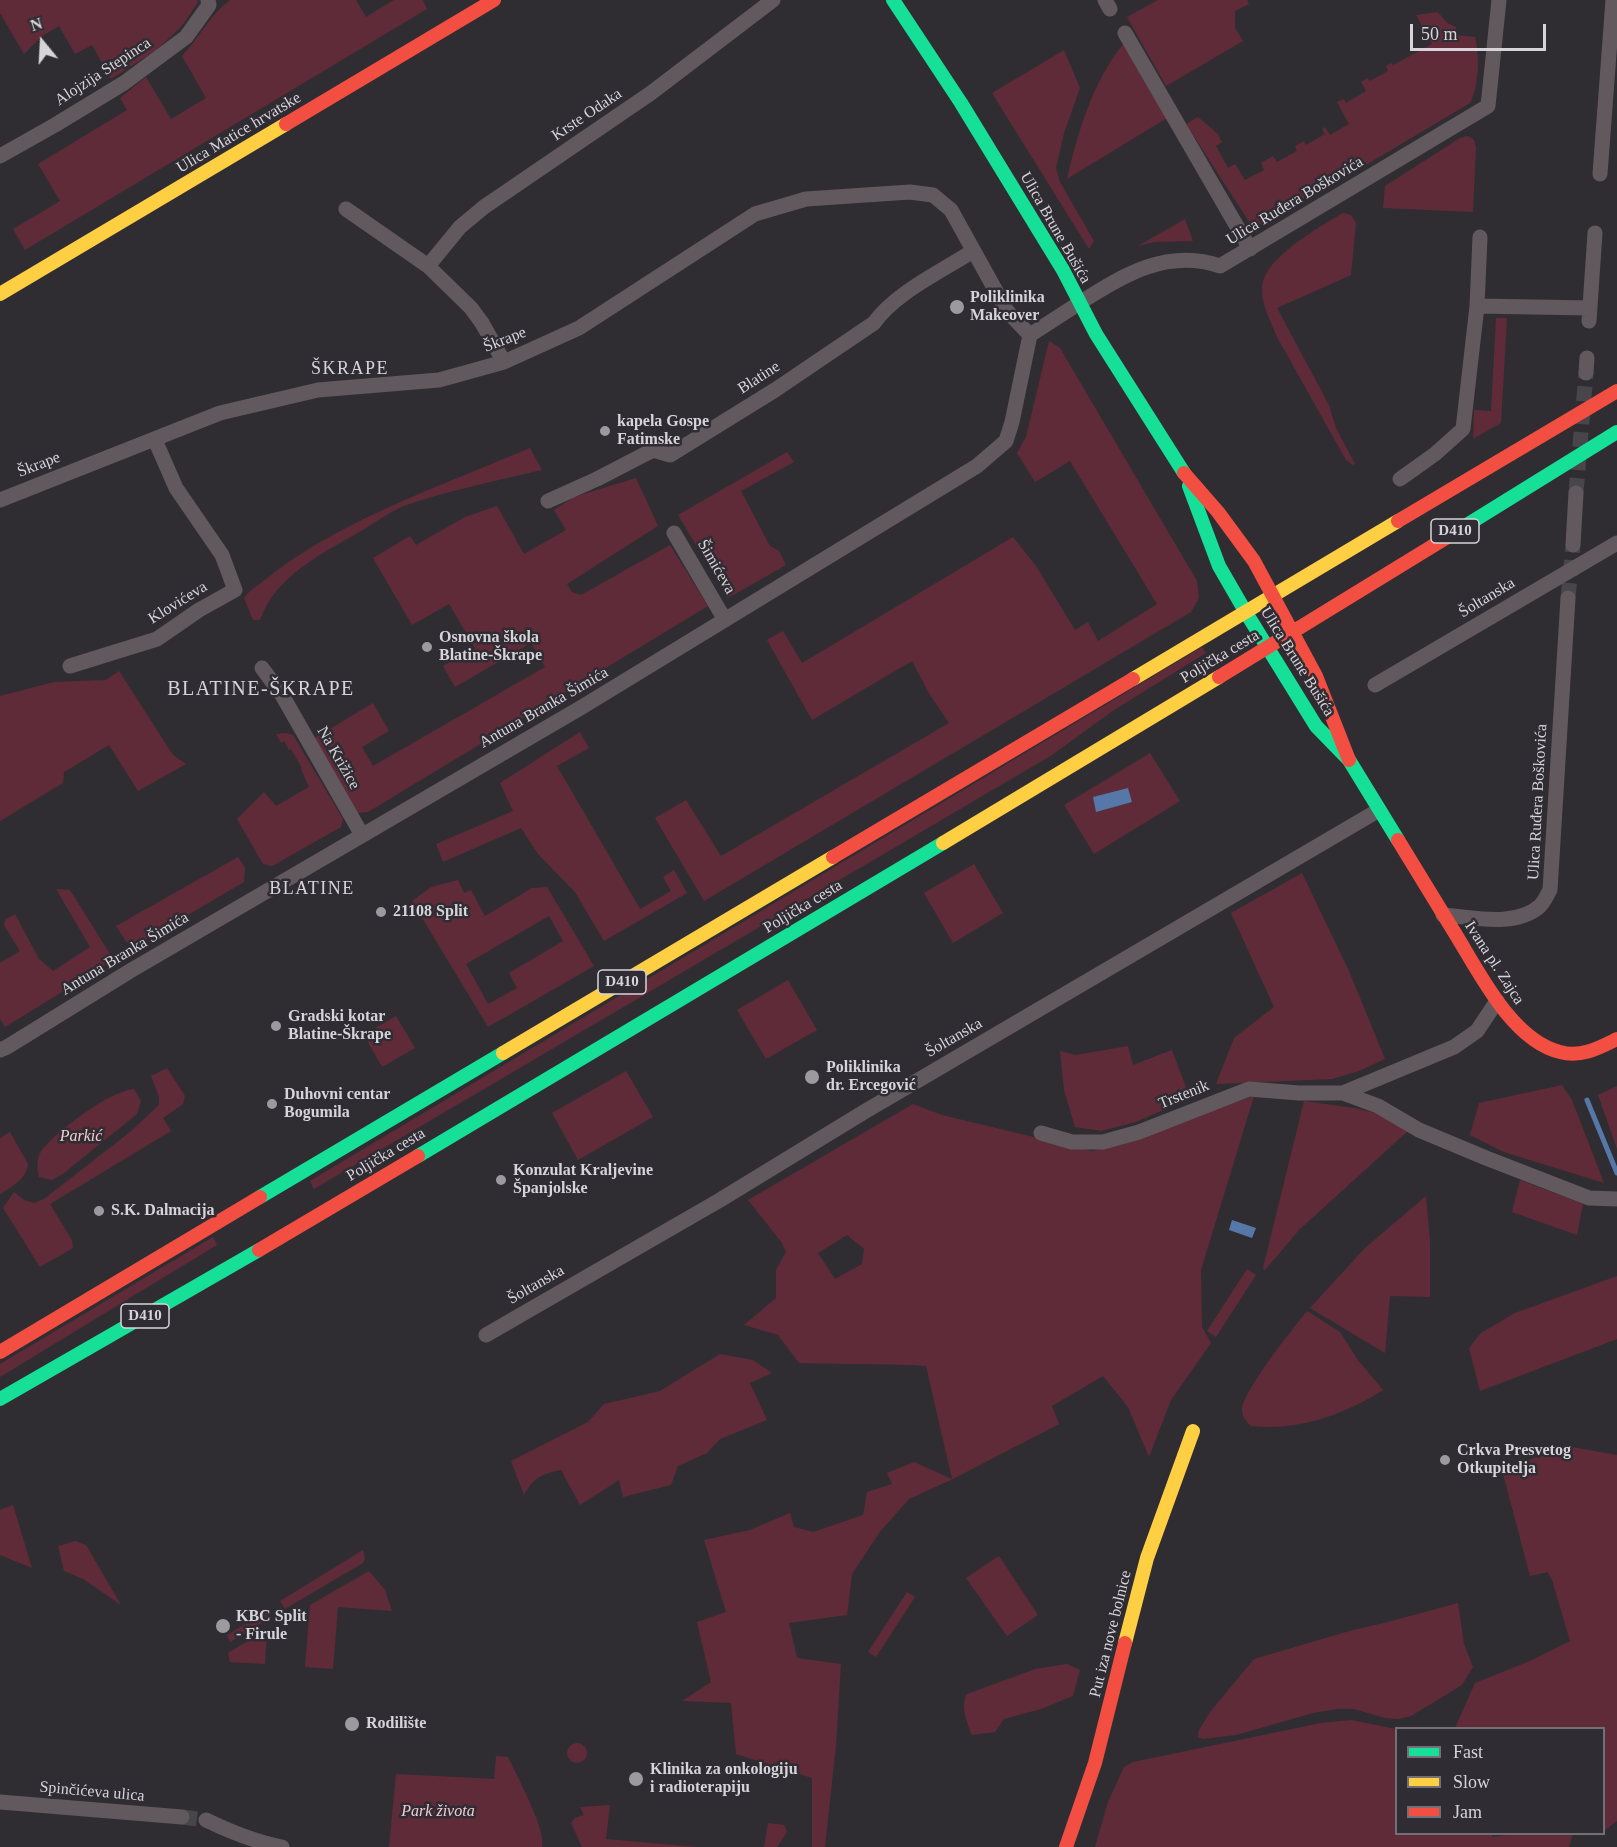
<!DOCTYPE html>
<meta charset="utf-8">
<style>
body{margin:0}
#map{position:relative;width:1617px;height:1847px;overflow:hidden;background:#302d32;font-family:Georgia,serif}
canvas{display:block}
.legend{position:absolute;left:1395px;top:1727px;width:210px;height:108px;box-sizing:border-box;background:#302c33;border:2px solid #736f75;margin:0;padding:8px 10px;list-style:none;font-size:18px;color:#d7d4d9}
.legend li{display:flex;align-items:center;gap:12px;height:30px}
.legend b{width:30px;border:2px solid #736f75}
.north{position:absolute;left:12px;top:12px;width:60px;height:60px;-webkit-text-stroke:4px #302c33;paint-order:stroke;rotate:342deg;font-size:16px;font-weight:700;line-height:24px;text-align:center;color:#d7d4d9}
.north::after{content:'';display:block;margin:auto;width:21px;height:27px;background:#d7d4d9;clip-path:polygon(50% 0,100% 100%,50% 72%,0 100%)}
.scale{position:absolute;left:1410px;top:24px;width:136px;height:27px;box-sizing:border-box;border:3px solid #d7d4d9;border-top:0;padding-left:8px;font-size:18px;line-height:21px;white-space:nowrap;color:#d7d4d9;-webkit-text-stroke:4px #302c33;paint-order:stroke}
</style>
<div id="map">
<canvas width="1617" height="1847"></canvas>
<ul class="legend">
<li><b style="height:8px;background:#16e098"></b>Fast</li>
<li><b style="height:8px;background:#ffcf43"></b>Slow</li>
<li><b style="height:8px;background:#f24e42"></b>Jam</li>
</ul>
<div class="north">N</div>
<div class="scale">50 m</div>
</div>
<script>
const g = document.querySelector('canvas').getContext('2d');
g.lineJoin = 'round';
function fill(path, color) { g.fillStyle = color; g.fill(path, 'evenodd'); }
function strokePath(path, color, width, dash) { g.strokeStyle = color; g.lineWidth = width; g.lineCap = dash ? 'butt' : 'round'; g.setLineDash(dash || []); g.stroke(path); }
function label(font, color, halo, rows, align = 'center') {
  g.font = font + ' Georgia,serif'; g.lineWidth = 5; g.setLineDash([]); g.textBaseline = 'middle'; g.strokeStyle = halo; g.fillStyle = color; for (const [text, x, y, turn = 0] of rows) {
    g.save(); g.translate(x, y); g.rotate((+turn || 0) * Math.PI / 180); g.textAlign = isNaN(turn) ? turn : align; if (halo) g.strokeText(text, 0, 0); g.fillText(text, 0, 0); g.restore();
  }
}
fill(new Path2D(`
 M0 0H197L198 2 182 26 155 51 111 79 92 45 75 54 59 26 42 36 24 54 0 13Z
 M230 0H356L366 17 394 0H423L427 9 25 250 13 229 60 201 38 164 127 110 120 98 146 77 171 119 206 98 182 56C199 38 210 15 230 0Z
 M1158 0H1247L1249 4 1235 11V28L1243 41 1166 86 1127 17Z
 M1438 12 1447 23 1456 27 1455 35 1475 37C1480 56 1479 86 1470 103L1255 231 1186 124 1198 117 1218 134 1222 142 1216 146 1228 168 1235 164 1245 180 1264 170 1261 163 1273 156 1277 162 1297 151 1295 146 1304 141 1306 145 1325 134 1322 129 1325 127 1330 135 1349 124 1337 102 1344 99 1346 103 1366 91 1361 82 1368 78 1370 81 1388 71 1386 66 1391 63 1393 65 1432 44 1416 15Z
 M1124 43 1167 118 1067 179C1078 131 1093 81 1124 43Z
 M1064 50 1080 88 1064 133 1056 168 1060 182 1094 241 1089 249 992 93Z
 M1468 136 1474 140 1476 148 1473 212 1383 208 1385 186 1460 138Z
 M1343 213 1351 215 1356 223 1351 275 1277 308 1329 405 1336 428 1355 464 1353 465 1346 460 1277 337C1271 322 1261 304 1262 288 1263 258 1320 227 1343 213Z
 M1185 219 1193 241 1154 242 1138 246Z
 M1496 318H1507L1501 423 1473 439 1474 410 1491 411Z
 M1049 341 1060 348 1197 581 1199 598 1191 612 704 901 655 818 686 800 721 856 949 723 930 695 912 661 812 720 767 640 783 631 802 663 1013 537 1036 566 1075 630 1088 622 1098 641 1157 604 1070 461 1035 482 1017 453 1026 437Z
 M530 448 542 470C496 481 449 490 404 506 389 512 375 523 361 531 322 554 276 575 260 620H253L244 598 249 592C264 581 278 569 293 559 366 511 450 482 530 448Z
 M787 452 794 462 741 491 770 546 779 551 786 565 728 598 678 515Z
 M636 478 658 526 567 584 572 592 581 595 670 545 708 606 368 812 357 813 313 739 373 703 389 731 362 747 373 766 545 667 531 643 455 687 443 666 475 648 449 604 412 625 373 558 410 536 416 545 465 517 497 506 524 554 566 530 554 510 574 497Z
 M1202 647 1206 653 1114 710 1052 755 314 1189 310 1181Z
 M119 671 173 755 186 764 138 791 109 745 64 772 63 783 0 821V696L54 682 106 680Z
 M580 732 589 748 557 766 640 909 671 891 663 877 674 870 687 893 604 941 575 892 538 854 521 828 443 862 436 844 513 811 500 783Z
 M286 733 293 735 343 819 341 827 272 866 263 864 237 819 264 792 276 806 309 787 301 769 302 768 291 749 289 750 284 741 281 743 276 734Z
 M1150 753 1180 801 1094 854 1064 805Z
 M238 857 245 868 244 882 135 946 127 943 116 926Z
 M974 864 1003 913 953 943 924 893Z
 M1302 873 1349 971 1385 1059 1359 1071 1332 1079 1216 1084 1234 1038 1274 1007 1231 913Z
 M458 880 464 893 471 890 485 916 532 888 547 887 594 966 488 1027 412 901 431 887ZM549 916 563 941 509 973 517 988 488 1004 466 964Z
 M56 889 70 890 110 954 109 963 5 1027 0 1019V963L20 951 4 925 5 920 15 914 39 959 53 971 90 947Z
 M788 980 817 1030 766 1059 737 1010Z
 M396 1016 415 1048 382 1067 364 1035Z
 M1128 1046 1133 1065 1172 1050 1190 1098 1136 1122 1101 1131 1075 1127 1064 1090 1060 1051 1075 1055Z
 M167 1068 185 1096 183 1104 163 1118 171 1131 50 1204 72 1240 73 1248 40 1267 3 1208 14 1192 24 1200 34 1203 44 1199 130 1132 159 1105V1097L151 1076Z
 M626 1071 653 1117 578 1160 552 1113Z
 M1562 1085 1572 1100 1604 1183 1504 1152 1470 1135 1479 1103Z
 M1617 1086V1149L1598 1095Z
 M134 1089 141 1101 137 1114 64 1173 52 1180 39 1177C37 1167 36 1159 42 1150 58 1130 109 1091 134 1089Z
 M1254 1096 1201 1270 1202 1327 1211 1343 1171 1400 1149 1457 1128 1407 1103 1376 1052 1406 1059 1424 953 1479 909 1499 879 1533 852 1574 847 1615 789 1623 797 1658 841 1664 836 1745 825 1847H812V1778L736 1754 731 1703 682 1701 711 1682 697 1622 726 1612 704 1540 750 1530 790 1513 794 1527 813 1532 863 1515 867 1492 892 1484 887 1473 914 1462 952 1479 926 1366C884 1363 842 1365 799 1363L778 1335 744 1325 776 1298V1270L786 1252 782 1243 748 1200 913 1104 942 1115 1092 1151 1133 1141 1162 1128ZM847 1235 864 1249 862 1264 835 1279 818 1253Z
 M1304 1101 1354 1108 1380 1114 1409 1130 1299 1230 1265 1270 1263 1268Z
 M10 1132 28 1164C26 1180 12 1186 0 1194V1138Z
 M1520 1180 1583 1204 1577 1235 1512 1212Z
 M1426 1196 1430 1241V1297L1390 1296 1385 1353 1310 1308 1365 1248Z
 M213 1237 217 1245 0 1377V1364Z
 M1247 1269 1256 1275 1216 1337 1207 1331Z
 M1617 1276V1339L1480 1391 1469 1348 1481 1333 1515 1313Z
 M1307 1311 1340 1332 1358 1360 1383 1390C1344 1415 1298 1431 1251 1426 1246 1421 1242 1417 1242 1410 1242 1392 1294 1327 1307 1311Z
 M720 1354 753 1360 772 1373 750 1383 767 1420 720 1439 707 1453 678 1466 671 1485 623 1497 619 1480 580 1505 561 1470C541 1474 533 1478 524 1495L511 1461 588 1422 604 1404 660 1391Z
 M1566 1446 1617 1455V1821L1604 1831V1728H1455L1475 1683 1532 1660 1570 1641 1552 1580 1548 1572 1530 1576 1502 1470Z
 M13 1505 32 1568 0 1555V1510Z
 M75 1541 86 1545 121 1605 83 1579 64 1571 58 1546Z
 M363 1550 365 1559 363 1563 285 1609 280 1601Z
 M999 1556 1038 1615 1007 1636 966 1578Z
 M369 1571 385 1590 392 1611 338 1607 333 1669 305 1667 310 1605Z
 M907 1592 915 1597 876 1657 868 1652Z
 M1458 1603 1464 1644 1473 1667 1462 1685 1411 1716 1399 1719 1385 1718 1354 1709H1337L1313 1713 1236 1735 1203 1739 1198 1737 1199 1730 1210 1712 1254 1659 1353 1630 1384 1623Z
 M269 1610 268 1619 230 1642 227 1635Z
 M267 1630 265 1664 230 1662 228 1653Z
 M1067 1664 1080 1670 1073 1696 1041 1709 1004 1719 995 1732 972 1735C967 1723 960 1706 967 1694L1035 1669Z
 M1351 1720 1396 1729V1834H1493L1492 1837 1514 1834H1573L1569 1847H1095L1108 1802 1124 1767 1133 1762 1321 1723Z
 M567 1753a10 10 0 1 1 20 0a10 10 0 1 1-20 0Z
 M496 1756 508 1757C517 1777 546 1828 542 1847H389L396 1774 494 1779Z
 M610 1805 606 1839 697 1847H582L571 1823 575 1818 584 1815 580 1807Z
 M768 1823 784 1825 787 1832 777 1847H764Z`), '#5f2b38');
fill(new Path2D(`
 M1128 788 1132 802 1096 812 1093 797Z
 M1232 1220 1256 1228 1252 1238 1229 1230Z`), '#5578a8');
strokePath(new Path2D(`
 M1587 1100 1617 1173`), '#5578a8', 5);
strokePath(new Path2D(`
 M1576 493 1586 373
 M1568 598 1573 545
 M182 1817 206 1820`), '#49464b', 15, [15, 8]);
strokePath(new Path2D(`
 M1105 0 1110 9
 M1125 33 1250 249
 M0 156 55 125 124 83 186 37 209 5 208 0
 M1600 174 1613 0
 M346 209 428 266
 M1477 306 1480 237
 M1589 321 1595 233
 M504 362 482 323 471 308 428 266 460 227 484 207 651 93 773 0
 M1586 373 1587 358
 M1400 479 1435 454 1463 429 1477 306 1590 308
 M0 500 220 413 318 390 439 380 504 362 579 328 755 214 806 199 910 192 933 195 951 210 1007 311 1030 335
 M548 501 597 479 653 450 670 455 775 390 874 323C895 293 942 271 973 251
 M674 533 725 620
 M1573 545 1576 493
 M70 666 157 639 199 610 235 590 222 555 176 488 155 440
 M262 668 282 695 362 835
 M1375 685 1617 543
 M1443 915C1473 917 1515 928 1540 906 1544 902 1547 895 1550 890L1568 598
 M0 1050 7 1047 130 971 582 707 977 466 1006 441 1012 422 1030 335C1047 324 1064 313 1081 302 1123 275 1168 248 1220 266L1488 106 1499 0
 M1343 1093 1454 1047 1477 1031 1497 1001
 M1041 1133 1072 1142H1103L1139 1132 1249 1089 1299 1093H1343L1378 1106 1419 1130 1486 1158 1589 1198 1617 1199
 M486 1335 720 1200 864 1112 1379 810
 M0 1802 182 1817
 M206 1820C231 1832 255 1842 282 1847`), '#62595f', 15);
strokePath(new Path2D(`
 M893 0 961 103 1063 270 1096 334 1184 473
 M1189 486 1219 566 1245 611 1316 726 1349 760 1398 840
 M1449 536 1617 432
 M418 1156 943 843
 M260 1197 503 1053
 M0 1399 259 1250`), '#16e098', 14);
strokePath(new Path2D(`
 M0 294 286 124
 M1133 679 1398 521
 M943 843 1219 677
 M503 1053 833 857
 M1125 1643 1147 1558 1193 1431`), '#ffcf43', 14);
strokePath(new Path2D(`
 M286 124 494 0
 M1184 473 1218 512 1254 561 1316 676 1349 760
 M1398 521 1617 391
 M1219 677 1449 536
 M1398 840C1416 870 1435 900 1453 930 1478 970 1511 1040 1560 1052 1581 1058 1599 1048 1617 1039
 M833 857 1133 679
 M259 1250 418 1156
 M0 1352 260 1197
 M1066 1847 1095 1763 1125 1643`), '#f24e42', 14);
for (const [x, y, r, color] of [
 [957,307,8,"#9d9a9f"],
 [605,431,6,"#9d9a9f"],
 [427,647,6,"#9d9a9f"],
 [381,912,6,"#9d9a9f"],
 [276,1026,6,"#9d9a9f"],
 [812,1077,8,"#9d9a9f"],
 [272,1104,6,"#9d9a9f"],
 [501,1180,6,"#9d9a9f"],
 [99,1211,6,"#9d9a9f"],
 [1445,1460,6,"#9d9a9f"],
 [223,1626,8,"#9d9a9f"],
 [352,1724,8,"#9d9a9f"],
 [636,1779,8,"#9d9a9f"]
]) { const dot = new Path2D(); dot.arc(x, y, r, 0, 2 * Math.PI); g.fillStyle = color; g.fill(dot); strokePath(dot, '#302c33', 2); }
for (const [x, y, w] of [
 [1455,531,48],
 [622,982,48],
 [145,1316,48]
]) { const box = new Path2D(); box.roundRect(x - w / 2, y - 12, w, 24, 4.5); g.fillStyle = '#302c33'; g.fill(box); strokePath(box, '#d7d4d9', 1.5); }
label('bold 15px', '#d7d4d9', null, [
 ["D410",1455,531],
 ["D410",622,982],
 ["D410",145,1316]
]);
label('16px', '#d7d4d9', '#302c33', [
 ["Alojzija Stepinca",103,72,-33],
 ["Krste Odaka",587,115,-34],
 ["Ulica Matice hrvatske",239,133,-31],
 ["Ulica Ruđera Boškovića",1295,201,-31],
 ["Ulica Brune Bušića",1055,228,60],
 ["Škrape",505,340,-21],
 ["Blatine",759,378,-33],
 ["Škrape",39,465,-21],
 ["Šimićeva",716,567,60],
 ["Šoltanska",1487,598,-31],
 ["Klovićeva",178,603,-32],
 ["Poljička cesta",1220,657,-31],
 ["Ulica Brune Bušića",1297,662,58],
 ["Antuna Branka Šimića",544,708,-30],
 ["Na Križice",338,758,60],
 ["Ulica Ruđera Boškovića",1538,802,-87],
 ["Poljička cesta",803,907,-31],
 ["Antuna Branka Šimića",125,954,-31],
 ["Ivana pl. Zajca",1494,963,57],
 ["Šoltanska",954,1038,-30],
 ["Trstenik",1184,1095,-22],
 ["Poljička cesta",386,1155,-31],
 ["Šoltanska",536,1285,-30],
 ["Put iza nove bolnice",1111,1634,-76],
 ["Spinčićeva ulica",92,1792,5]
]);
label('bold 16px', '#d7d4d9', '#302c33', [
 ["Poliklinika",970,298],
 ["Makeover",970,316],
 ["kapela Gospe",617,422],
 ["Fatimske",617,440],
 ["Osnovna škola",439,638],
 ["Blatine-Škrape",439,656],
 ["21108 Split",393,912],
 ["Gradski kotar",288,1017],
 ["Blatine-Škrape",288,1035],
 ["Poliklinika",826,1068],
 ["dr. Ercegović",826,1086],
 ["Duhovni centar",284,1095],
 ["Bogumila",284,1113],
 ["Konzulat Kraljevine",513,1171],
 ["Španjolske",513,1189],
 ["S.K. Dalmacija",111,1211],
 ["Crkva Presvetog",1457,1451],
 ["Otkupitelja",1457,1469],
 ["KBC Split",236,1617],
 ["- Firule",236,1635],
 ["Rodilište",366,1724],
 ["Klinika za onkologiju",650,1770],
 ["i radioterapiju",650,1788]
], 'left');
label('italic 16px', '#f5cbd1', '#302c33', [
 ["Parkić",81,1137],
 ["Park života",438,1812]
]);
g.letterSpacing = '1.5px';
label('18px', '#d7d4d9', '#302c33', [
 ["ŠKRAPE",350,369],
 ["BLATINE",312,889]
]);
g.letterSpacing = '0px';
g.letterSpacing = '1.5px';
label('20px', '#d7d4d9', '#302c33', [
 ["BLATINE-ŠKRAPE",261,690]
]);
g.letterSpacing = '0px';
</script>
